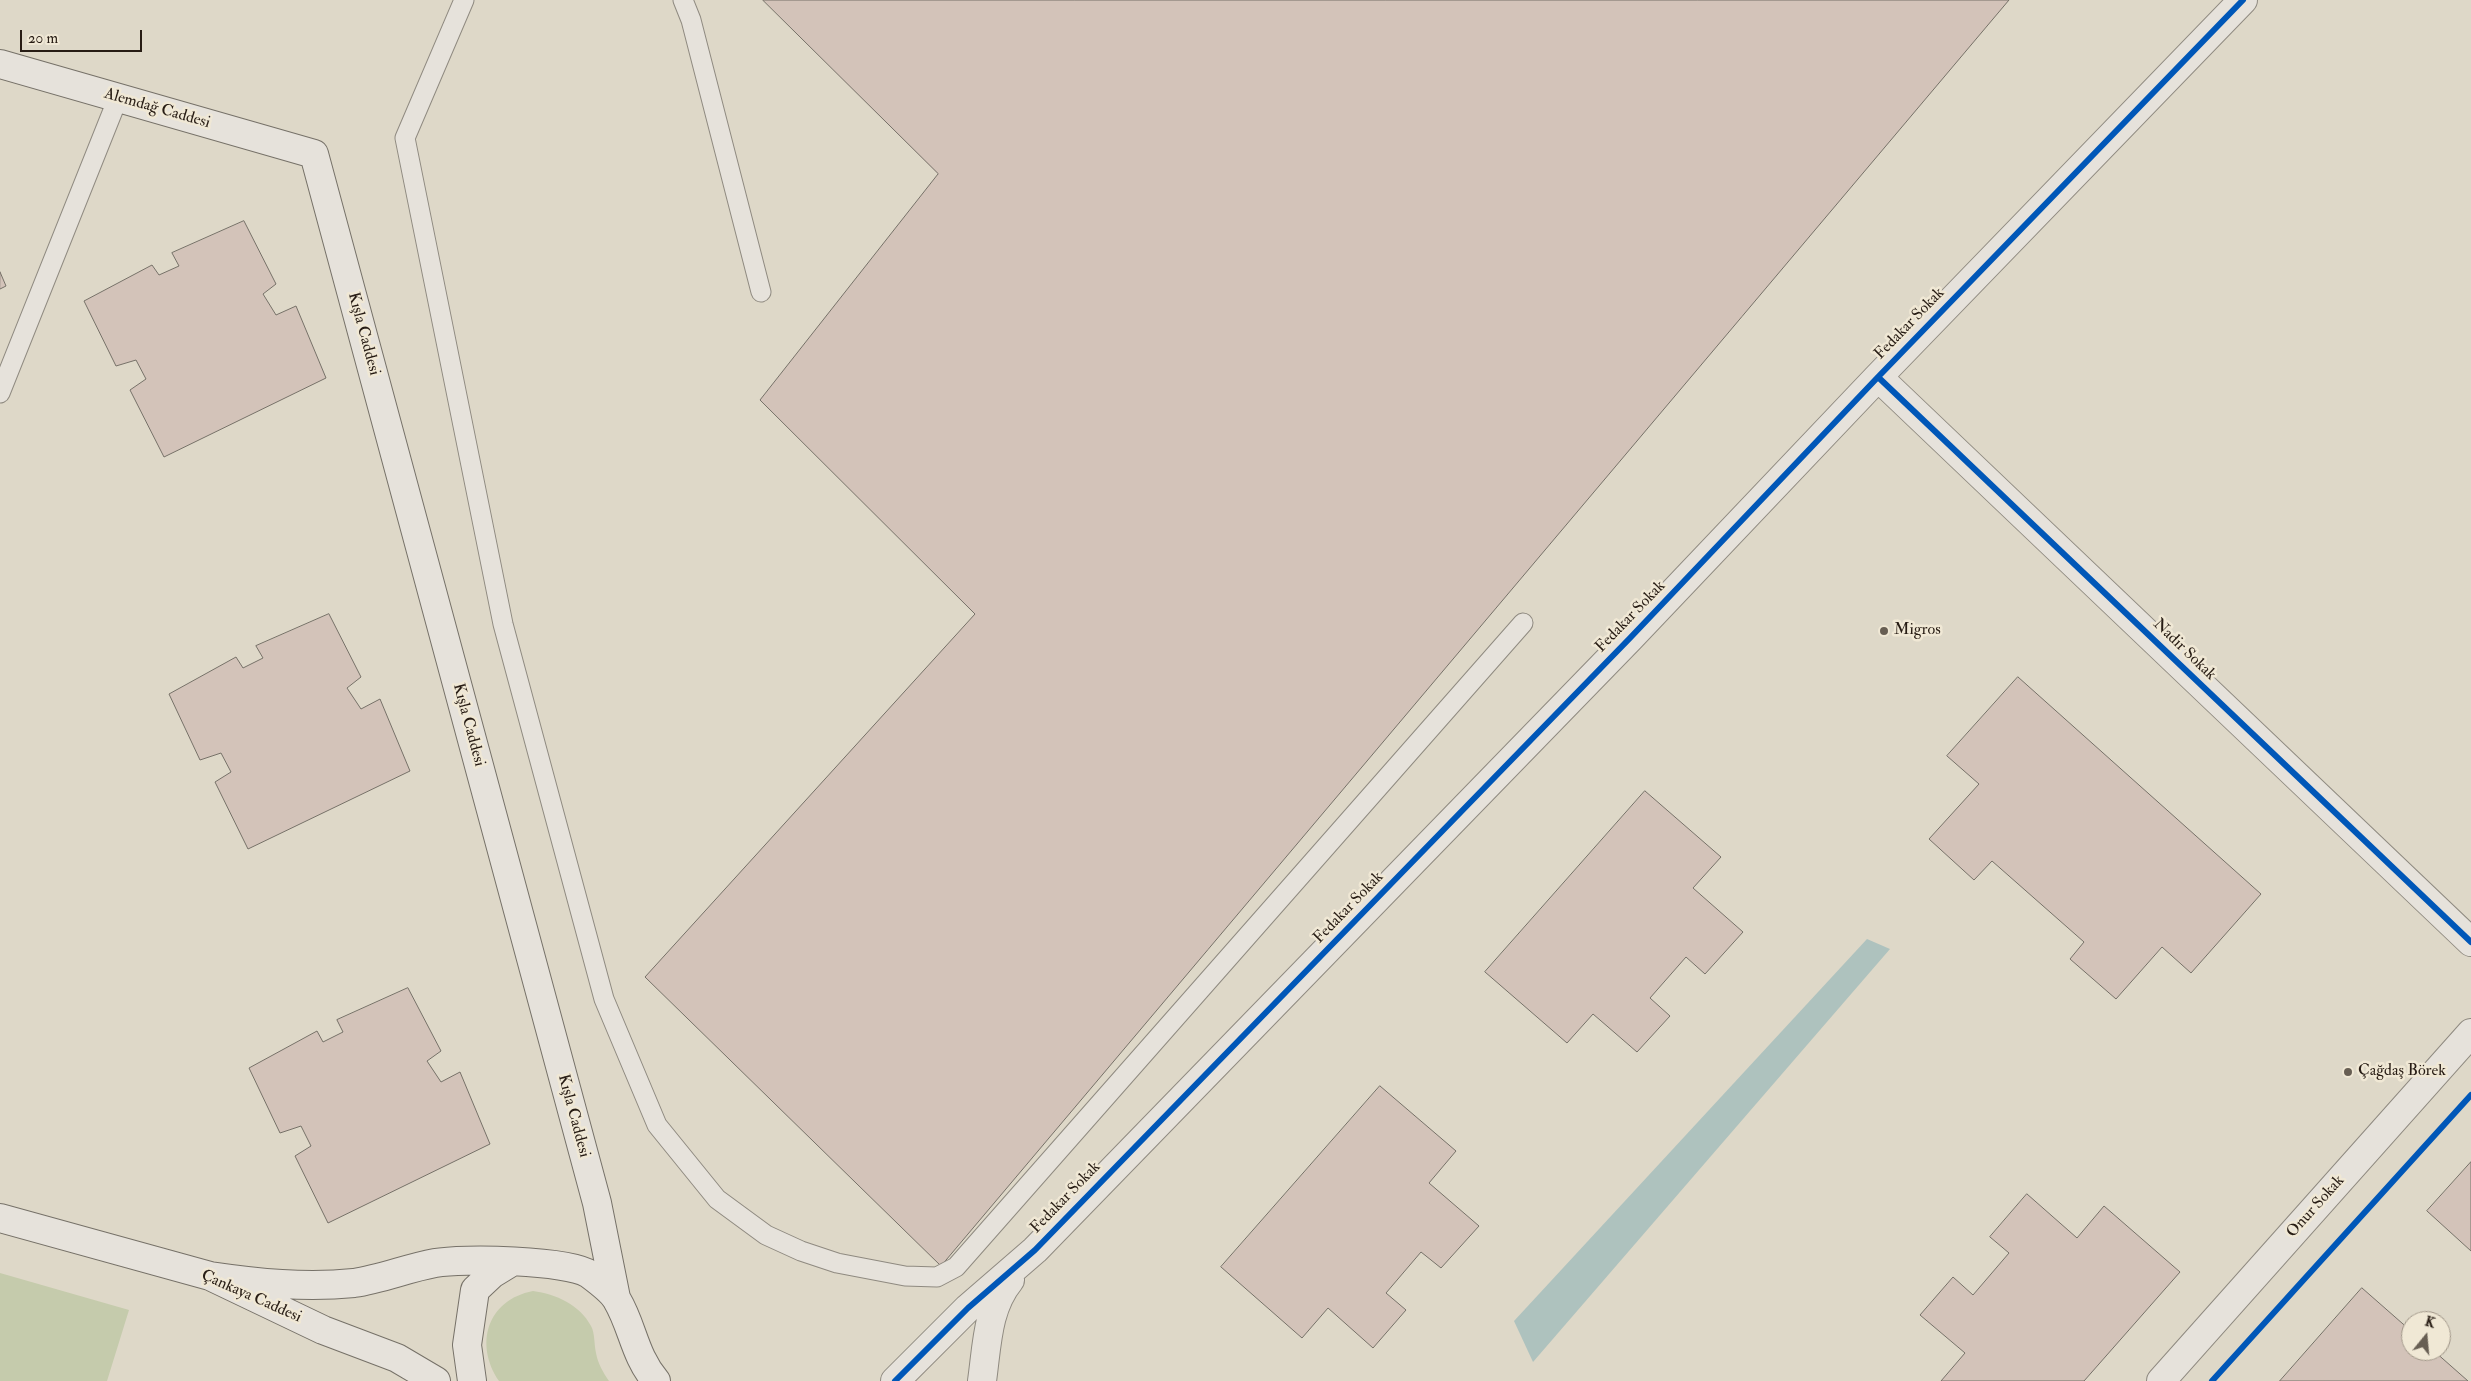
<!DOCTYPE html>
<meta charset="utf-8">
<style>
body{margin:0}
#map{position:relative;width:2471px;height:1381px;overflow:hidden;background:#ded8c8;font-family:"IM FELL Double Pica",serif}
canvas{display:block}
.north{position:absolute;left:2401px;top:1311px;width:50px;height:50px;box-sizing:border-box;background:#f0e8d5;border:1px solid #a09688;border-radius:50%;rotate:17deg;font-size:14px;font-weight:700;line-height:20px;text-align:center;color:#271c14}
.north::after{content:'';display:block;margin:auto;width:18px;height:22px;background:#675e53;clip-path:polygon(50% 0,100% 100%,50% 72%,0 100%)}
.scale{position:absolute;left:20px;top:30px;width:122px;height:22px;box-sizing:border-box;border:2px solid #271c14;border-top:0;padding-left:6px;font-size:15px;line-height:18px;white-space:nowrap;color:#271c14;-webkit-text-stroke:4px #f0e8d5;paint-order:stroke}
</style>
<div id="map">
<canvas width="2471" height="1381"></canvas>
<div class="north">K</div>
<div class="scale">20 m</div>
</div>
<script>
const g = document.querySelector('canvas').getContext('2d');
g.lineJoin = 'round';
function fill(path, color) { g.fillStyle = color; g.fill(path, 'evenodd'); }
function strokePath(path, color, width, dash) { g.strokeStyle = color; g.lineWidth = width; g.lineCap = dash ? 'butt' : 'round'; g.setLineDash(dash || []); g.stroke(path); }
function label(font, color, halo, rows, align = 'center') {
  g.font = font + ' "IM FELL Double Pica",serif'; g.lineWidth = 5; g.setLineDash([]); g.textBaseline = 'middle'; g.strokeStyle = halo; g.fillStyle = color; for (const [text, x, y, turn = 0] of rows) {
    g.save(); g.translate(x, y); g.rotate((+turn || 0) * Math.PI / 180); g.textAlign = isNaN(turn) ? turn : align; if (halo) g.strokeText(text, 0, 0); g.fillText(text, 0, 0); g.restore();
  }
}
fill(new Path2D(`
 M0 1273 129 1310 107 1381H0Z
 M533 1291C556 1294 580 1305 591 1326 595 1333 594 1345 596 1353 598 1364 603 1372 609 1381H499C474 1344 487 1300 533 1291Z`), '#c5cbac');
fill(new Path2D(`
 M1867 939 1890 949 1533 1362 1514 1321Z`), '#aec2be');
const building = new Path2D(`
 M763 0H2009L941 1266 645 977 975 614 760 400 938 174Z
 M244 221 276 284 263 294 276 315 296 306 326 378 164 457 130 390 146 379 136 360 116 366 84 301 152 265 159 275 179 266 172 253Z
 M0 272 6 286 0 289Z
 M329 614 361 677 347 688 361 709 380 699 410 771 248 849 215 782 231 772 221 753 200 760 169 694 236 657 243 668 263 658 256 646Z
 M2018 677 2261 894 2191 973 2162 947 2116 999 2070 959 2084 942 1992 861 1974 880 1929 839 1979 784 1947 756Z
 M1645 791 1721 857 1693 888 1743 932 1705 974 1686 957 1650 998 1670 1016 1637 1052 1593 1014 1567 1043 1485 972Z
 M408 988 441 1051 427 1061 441 1082 460 1072 490 1144 328 1223 295 1156 311 1146 301 1126 280 1133 249 1068 317 1031 323 1042 343 1032 337 1020Z
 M1380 1086 1456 1151 1429 1183 1479 1226 1441 1268 1421 1252 1386 1293 1406 1310 1373 1348 1328 1308 1302 1338 1221 1267Z
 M2471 1162V1251L2427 1211Z
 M2027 1194 2077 1238 2104 1206 2180 1272 2084 1381H1941L1965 1353 1920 1315 1953 1277 1973 1295 2009 1253 1990 1237Z
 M2362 1288 2411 1331V1351H2434L2468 1381H2280Z`);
fill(building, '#d3c3b9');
strokePath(building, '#767168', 1);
const lane = new Path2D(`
 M464 0 405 138 503 624 604 999 657 1125 717 1199 766 1235 801 1251 837 1263 905 1276 937 1277 956 1267 1523 623
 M683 0 691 20 761 292
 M0 393 118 98`);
const street = new Path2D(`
 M1878 377 2471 942
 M895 1381 968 1308 1035 1250 1630 638 1878 377 2243 0
 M982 1381C987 1346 987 1308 1010 1280
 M2161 1381 2471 1033`);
const secondary = new Path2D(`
 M0 64 314 154 597 1203 616 1298
 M0 1218 210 1276 323 1330 397 1358 436 1381
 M210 1276C258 1283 305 1288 354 1283 381 1279 408 1268 435 1263 462 1258 568 1260 589 1274 597 1280 612 1291 617 1300 633 1327 634 1355 656 1381
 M472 1381 467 1345 475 1290 492 1274 510 1263`);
strokePath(lane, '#8f8a80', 21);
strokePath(street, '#8f8a80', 30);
strokePath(secondary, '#767168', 30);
strokePath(lane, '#e6e2db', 19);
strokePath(street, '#e6e2db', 28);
strokePath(secondary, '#e6e2db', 28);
strokePath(new Path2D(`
 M1878 377 2471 942
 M895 1381 968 1308 1035 1250 1630 638 1878 377 2243 0
 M2212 1381 2471 1095`), '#0057b8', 6);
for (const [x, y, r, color] of [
 [1884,631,5,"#675e53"],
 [2348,1072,5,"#675e53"]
]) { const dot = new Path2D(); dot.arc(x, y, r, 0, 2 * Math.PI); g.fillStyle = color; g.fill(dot); strokePath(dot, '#f0e8d5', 2); }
label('16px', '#271c14', '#f0e8d5', [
 ["Alemdağ Caddesi",157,109,16],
 ["Fedakar Sokak",1910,324,-46],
 ["Kışla Caddesi",363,334,75],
 ["Fedakar Sokak",1631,617,-46],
 ["Nadir Sokak",2184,650,44],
 ["Kışla Caddesi",468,725,75],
 ["Fedakar Sokak",1349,908,-46],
 ["Kışla Caddesi",573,1116,75],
 ["Fedakar Sokak",1066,1198,-46],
 ["Onur Sokak",2316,1207,-48],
 ["Çankaya Caddesi",251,1297,24]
]);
label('16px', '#271c14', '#f0e8d5', [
 ["Migros",1894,631],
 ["Çağdaş Börek",2358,1072]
], 'left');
</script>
